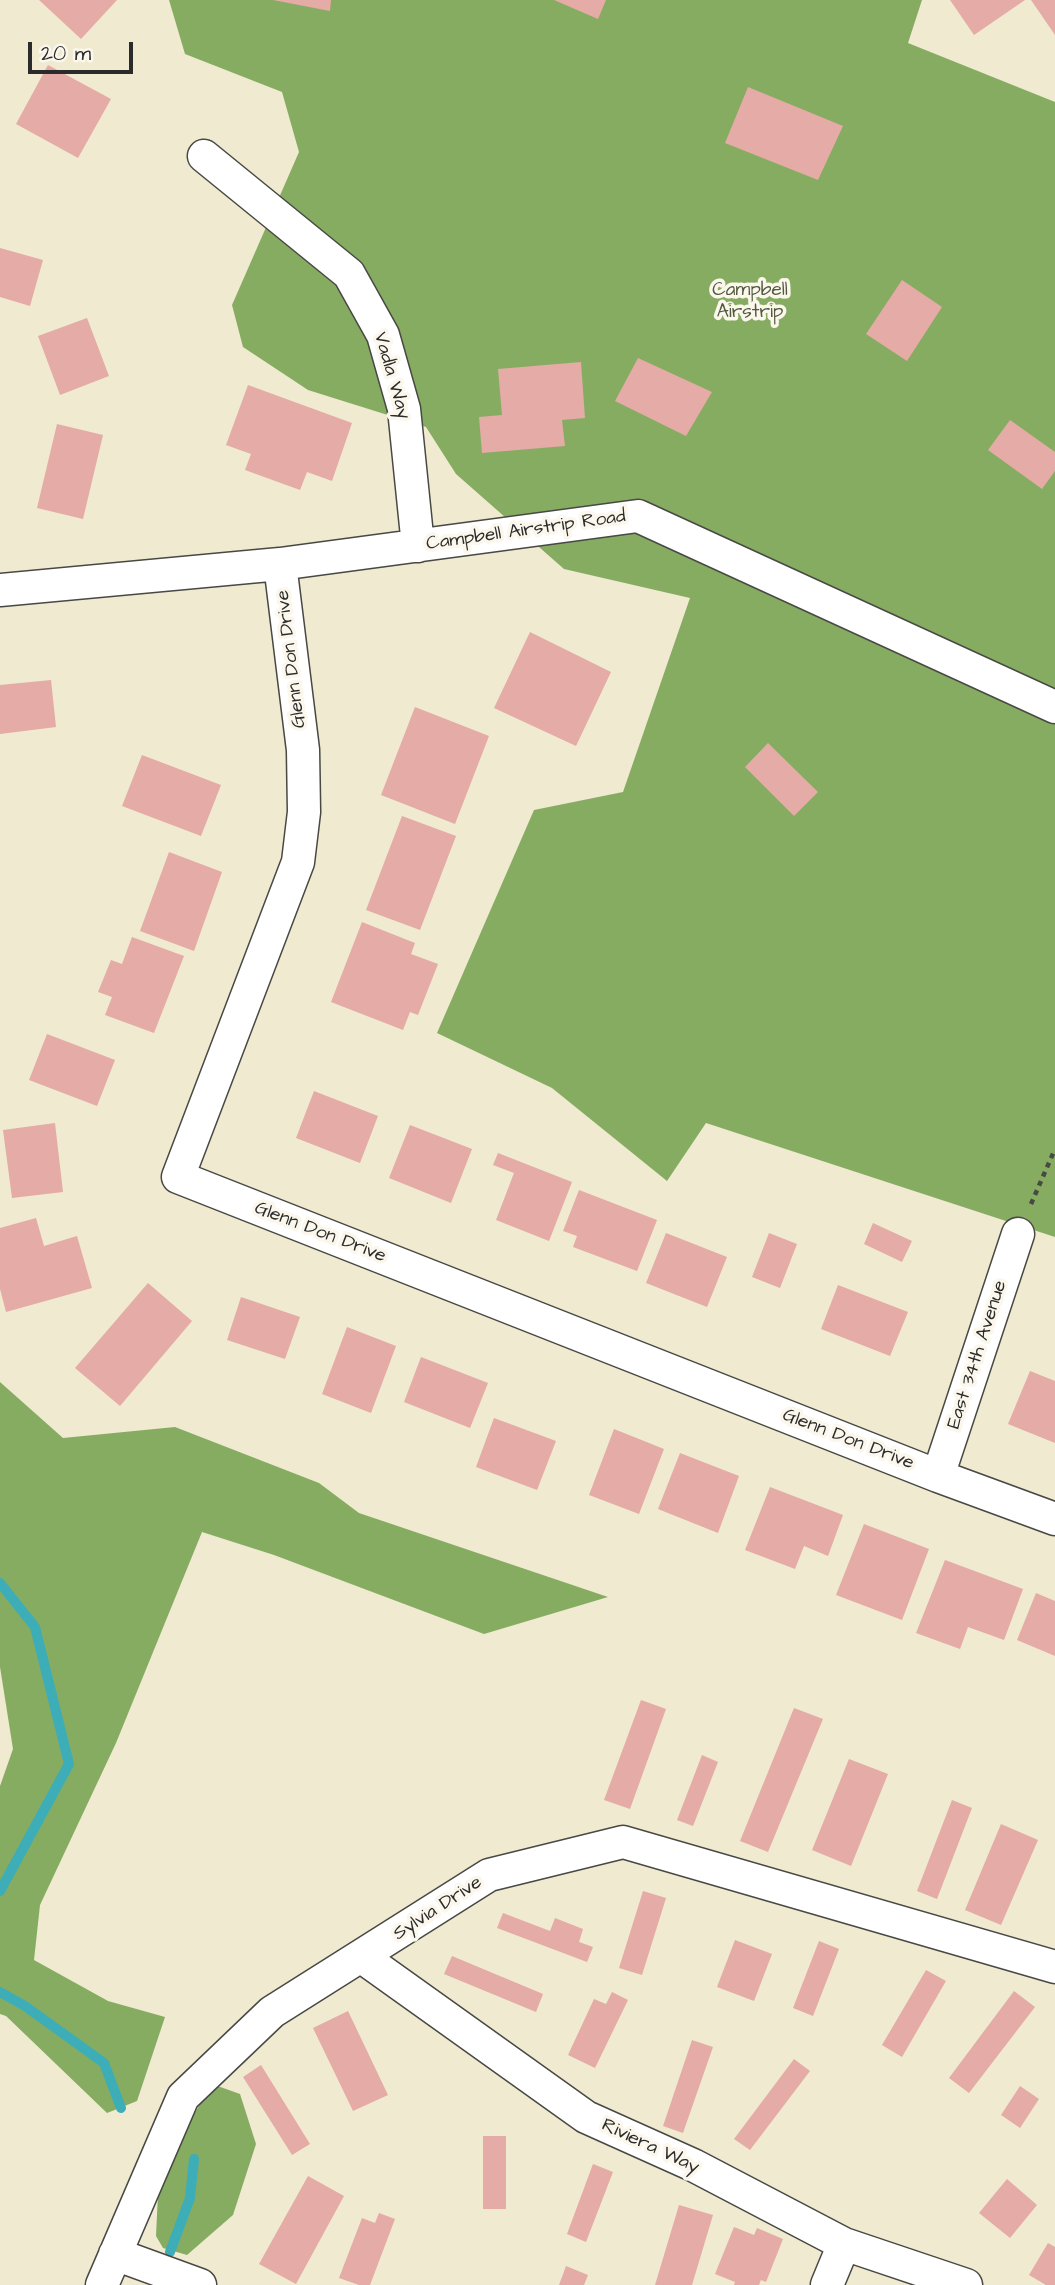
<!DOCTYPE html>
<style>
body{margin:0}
#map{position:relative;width:1055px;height:2285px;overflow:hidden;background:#efead0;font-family:"Architects Daughter",sans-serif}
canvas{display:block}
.scale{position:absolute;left:28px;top:42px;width:105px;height:32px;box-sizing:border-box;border:4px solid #2b2b2b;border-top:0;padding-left:9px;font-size:21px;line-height:24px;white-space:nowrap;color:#2b2b2b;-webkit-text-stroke:5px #fbf7ec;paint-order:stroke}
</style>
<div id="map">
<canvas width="1055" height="2285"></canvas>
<div class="scale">20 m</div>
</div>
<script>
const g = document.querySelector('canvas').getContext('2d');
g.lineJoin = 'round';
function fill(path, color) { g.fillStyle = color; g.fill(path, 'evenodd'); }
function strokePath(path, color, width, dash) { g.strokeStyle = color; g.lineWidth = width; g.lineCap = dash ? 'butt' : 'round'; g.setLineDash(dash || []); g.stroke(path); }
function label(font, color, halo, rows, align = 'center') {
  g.font = font + ' "Architects Daughter",sans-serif'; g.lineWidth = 7; g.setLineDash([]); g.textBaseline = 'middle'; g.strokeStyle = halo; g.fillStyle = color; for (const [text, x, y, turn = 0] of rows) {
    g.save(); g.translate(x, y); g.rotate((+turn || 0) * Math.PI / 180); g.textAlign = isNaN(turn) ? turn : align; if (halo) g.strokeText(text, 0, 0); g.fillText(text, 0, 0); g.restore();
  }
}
fill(new Path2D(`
 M169 0H922L908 43 1055 102V1237L706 1123 667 1181 552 1088 437 1033 534 810 623 792 690 598 564 569 456 474 426 427 308 390 243 347 232 305 299 152 282 92 185 54Z
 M0 1382 63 1438 175 1427 319 1483 359 1513 608 1597 484 1634 274 1555 202 1532 116 1743 40 1905 34 1960 108 2001 165 2017 137 2101 107 2113 6 2016 0 2014V1786L13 1749 0 1667Z
 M212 2084 240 2094 256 2144 233 2215 187 2255 163 2248 156 2236 159 2173Z`), '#86ac62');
strokePath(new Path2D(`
 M0 1583 35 1627 69 1764 0 1891
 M0 1992 25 2006 104 2063 121 2108
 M170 2252 190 2198 194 2159`), '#3dadb8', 10);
fill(new Path2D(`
 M39 0H117L81 39Z
 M273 0H331L330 11Z
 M554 0H606L598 19Z
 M950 0H1025L974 35Z
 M1031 0H1055V35Z
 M48 65 111 99 78 158 16 124Z
 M748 87 843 126 818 180 725 143Z
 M0 248 43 260 30 306 0 297Z
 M902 280 942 307 907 361 866 334Z
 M87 318 109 376 60 395 38 336Z
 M638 358 712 392 686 436 615 401Z
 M581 362 585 418 562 420 565 446 482 453 479 417 502 415 498 369Z
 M248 385 352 423 332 481 307 472 300 490 245 470 251 454 226 445Z
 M1010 420 1055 452V471L1042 489 988 450Z
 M57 424 103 435 83 519 37 508Z
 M530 632 611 672 576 746 494 708Z
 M51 680 56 727 0 734V685Z
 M415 707 489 736 455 824 381 795Z
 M768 743 818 792 794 816 745 767Z
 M142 755 221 785 201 836 122 806Z
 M402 816 456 836 420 930 366 910Z
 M169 852 222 872 194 951 140 931Z
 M362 922 415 943 411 954 438 964 418 1015 410 1012 403 1030 331 1002Z
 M132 937 184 956 154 1033 105 1015 112 997 98 992 111 960 122 964Z
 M47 1034 115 1060 97 1106 29 1080Z
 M314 1091 378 1116 360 1163 296 1138Z
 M55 1123 63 1192 12 1198 3 1130Z
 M410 1125 472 1149 451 1203 389 1178Z
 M498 1153 572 1182 549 1241 496 1220 514 1173 493 1165Z
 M579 1190 657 1220 637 1271 573 1247 577 1236 563 1231Z
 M36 1218 44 1246 77 1236 92 1288 6 1312 0 1289V1228Z
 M873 1223 912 1241 902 1262 864 1244Z
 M666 1233 727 1257 707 1307 646 1283Z
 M769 1233 797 1244 780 1288 752 1277Z
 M148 1283 192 1321 120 1406 75 1368Z
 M838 1285 908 1312 890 1356 821 1329Z
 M241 1297 300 1317 285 1359 227 1340Z
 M347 1327 396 1346 371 1413 322 1394Z
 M421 1357 488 1383 470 1428 404 1402Z
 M1030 1371 1055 1381V1443L1008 1424Z
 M494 1418 556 1441 537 1490 476 1467Z
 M614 1429 664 1449 639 1514 589 1495Z
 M680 1453 739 1476 718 1533 658 1509Z
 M770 1487 843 1515 828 1556 804 1546 795 1569 745 1550Z
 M864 1524 929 1549 902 1620 836 1595Z
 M945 1560 1023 1589 1004 1640 968 1627 960 1649 916 1633Z
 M1036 1593 1055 1601V1656L1017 1640Z
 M641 1700 666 1709 630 1809 604 1800Z
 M794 1708 823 1719 768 1852 740 1841Z
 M702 1755 718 1762 693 1826 677 1820Z
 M849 1759 888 1774 851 1866 812 1850Z
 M952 1800 972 1808 937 1899 917 1891Z
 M1001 1824 1038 1840 1001 1925 965 1910Z
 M643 1891 666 1898 642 1975 619 1968Z
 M503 1913 550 1931 555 1918 583 1929 579 1942 593 1947 587 1962 497 1928Z
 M735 1940 772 1954 754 2001 717 1987Z
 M819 1941 839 1949 813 2016 793 2008Z
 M452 1956 543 1994 536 2012 444 1974Z
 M926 1970 946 1981 902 2057 882 2045Z
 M1014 1991 1035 2007 969 2093 949 2078Z
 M612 1992 628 2000 595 2068 568 2055 594 1999 606 2004Z
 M348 2011 388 2095 353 2111 313 2028Z
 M692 2040 713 2047 683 2133 663 2126Z
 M794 2059 810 2071 750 2150 734 2139Z
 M261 2065 310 2144 292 2155 243 2077Z
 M1020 2086 1039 2099 1020 2128 1001 2115Z
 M483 2136H506V2209H483Z
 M593 2164 613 2172 586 2242 567 2234Z
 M308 2176 344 2196 296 2284 259 2264Z
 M1007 2179 1037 2205 1010 2238 979 2213Z
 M679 2205 713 2215 692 2285H655Z
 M379 2213 395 2219 370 2285H359L339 2278 362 2218 375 2223Z
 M734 2227 754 2235 757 2228 783 2239 766 2282 761 2280 759 2285H734L735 2282 715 2274Z
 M1048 2243 1055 2247V2285H1046L1029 2275Z
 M566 2266 588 2275 584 2285H559Z`), '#e5aba6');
const street = new Path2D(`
 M204 156 349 274 383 335 404 409 418 546
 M280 564 303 750 304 812 298 862 178 1177 938 1476 1055 1519
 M0 590 280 564 638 516 1055 707
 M938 1476 1018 1234
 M362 1957 586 2117 693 2165 844 2244 966 2285
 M115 2254 200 2285
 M102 2285 183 2097 272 2012 489 1875 623 1842 1055 1967
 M827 2285 844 2244`);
strokePath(street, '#484844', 35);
strokePath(new Path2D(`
 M1031 1204 1055 1149`), '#484844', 4.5, [5, 5]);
strokePath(street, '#fff', 32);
label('19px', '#515a3f', '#fbf7ec', [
 ["Campbell",750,291],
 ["Airstrip",750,313]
]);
label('19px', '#2b2b2b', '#fbf7ec', [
 ["Vadla Way",391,376,74],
 ["Campbell Airstrip Road",526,531,-8],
 ["Glenn Don Drive",292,659,-97],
 ["Glenn Don Drive",320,1233,21],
 ["East 34th Avenue",978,1355,-72],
 ["Glenn Don Drive",848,1440,21],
 ["Sylvia Drive",438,1909,-33],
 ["Riviera Way",650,2147,25]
]);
</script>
